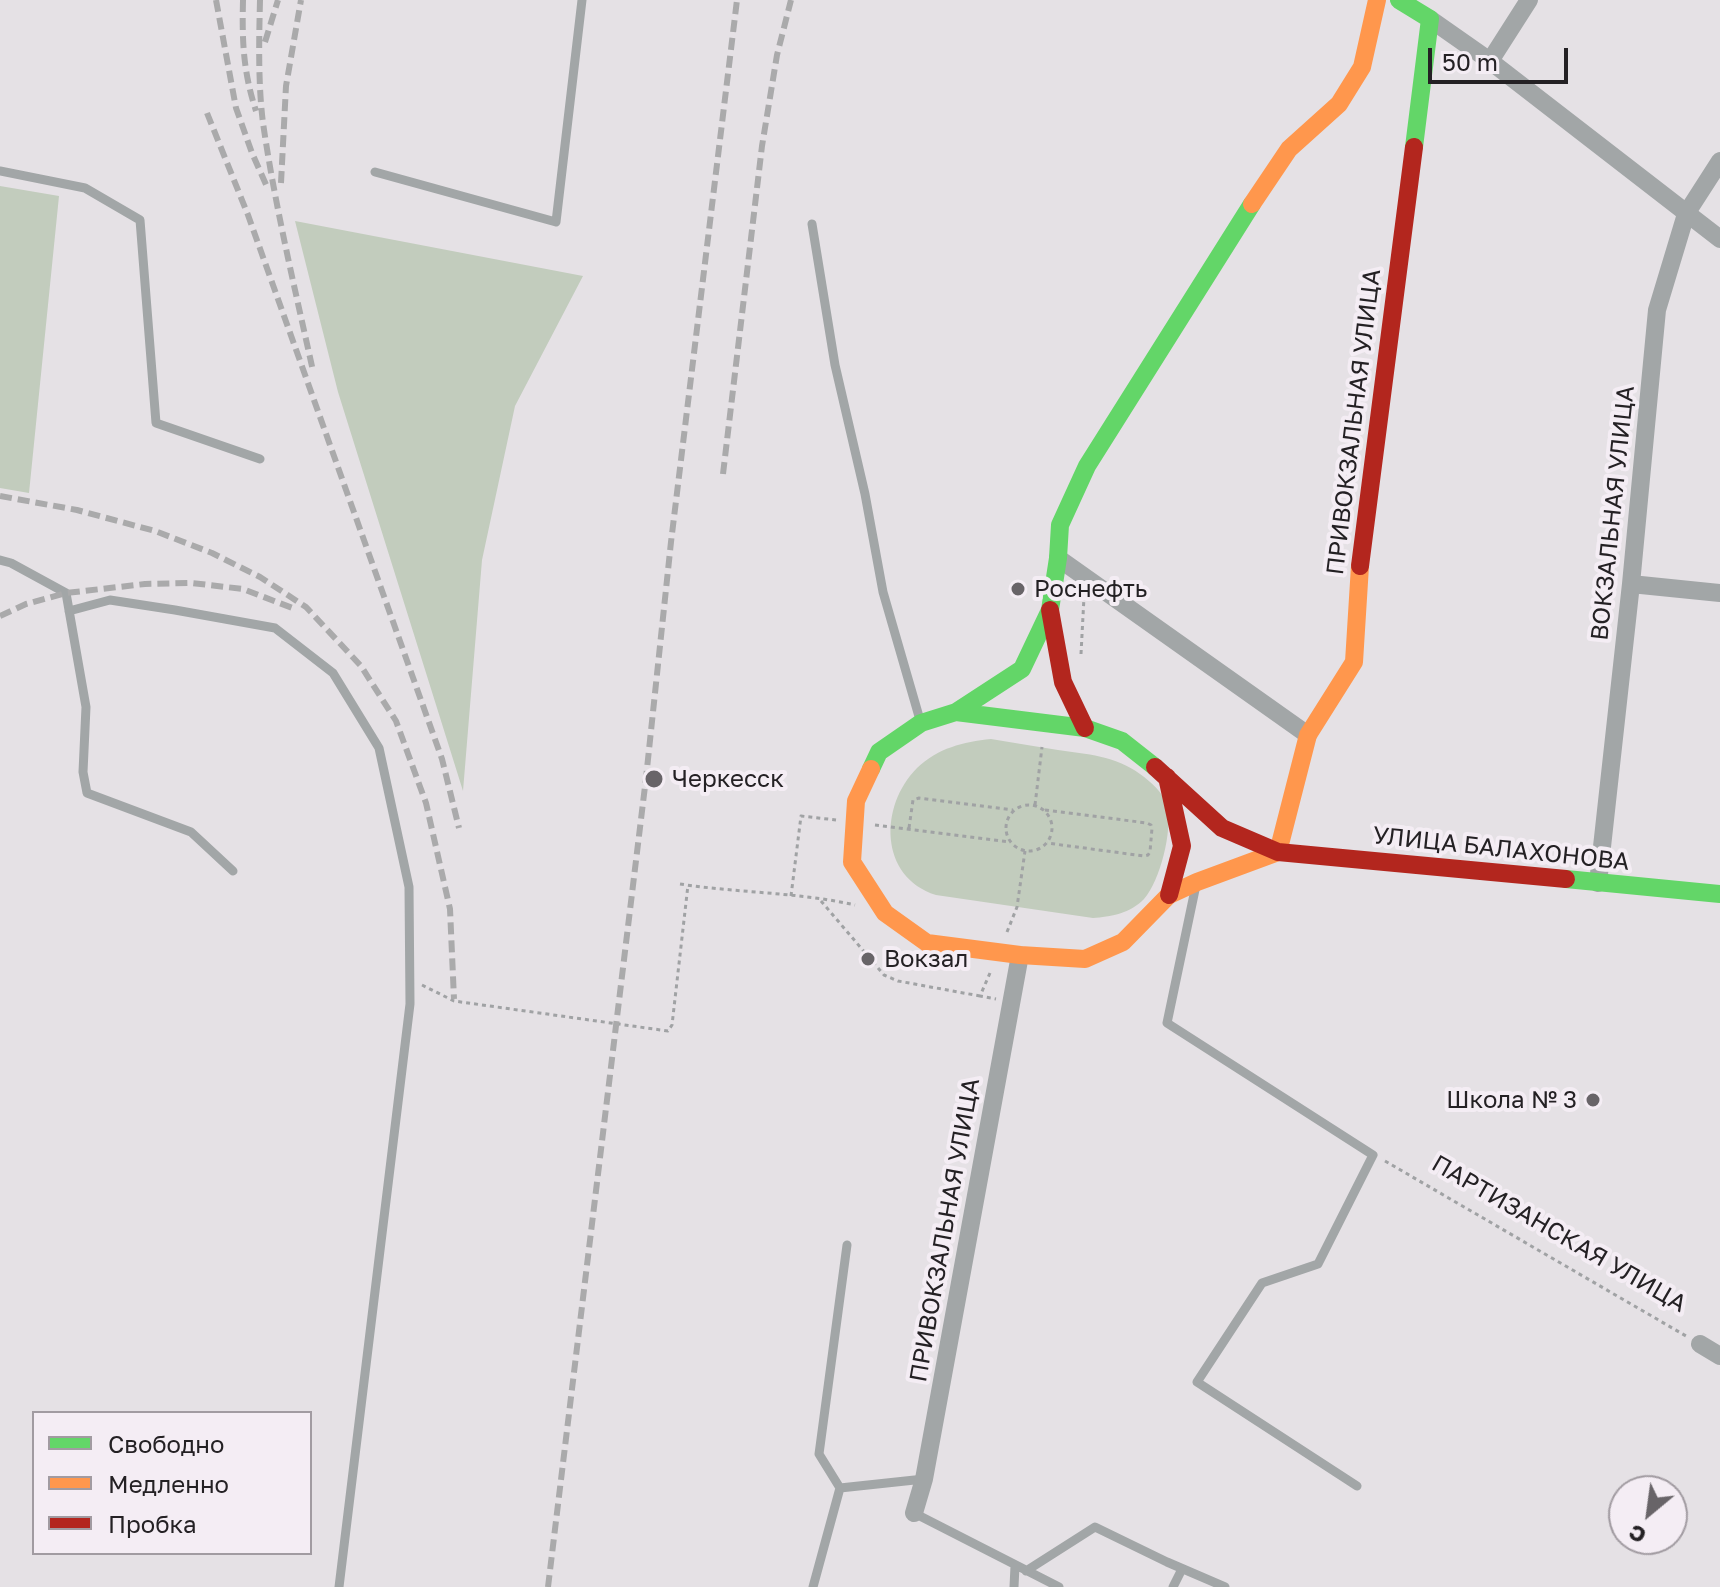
<!DOCTYPE html>
<meta charset="utf-8">
<style>
body{margin:0}
#map{position:relative;width:1720px;height:1587px;overflow:hidden;background:#e5e1e5;font-family:"Golos Text",sans-serif}
canvas{display:block}
.legend{position:absolute;left:32px;top:1411px;width:280px;height:144px;box-sizing:border-box;background:#f4edf4;border:2px solid #a19ba1;margin:0;padding:10px 14px;list-style:none;font-size:24px;color:#242124}
.legend li{display:flex;align-items:center;gap:16px;height:40px}
.legend b{width:40px;border:2px solid #a19ba1}
.north{position:absolute;left:1608px;top:1475px;width:80px;height:80px;box-sizing:border-box;background:#f4edf4;border:2px solid #a19ba1;border-radius:50%;rotate:209deg;font-size:22px;font-weight:700;line-height:32px;text-align:center;color:#242124}
.north::after{content:'';display:block;margin:auto;width:28px;height:36px;background:#686468;clip-path:polygon(50% 0,100% 100%,50% 72%,0 100%)}
.scale{position:absolute;left:1428px;top:48px;width:140px;height:36px;box-sizing:border-box;border:4px solid #242124;border-top:0;padding-left:10px;font-size:24px;line-height:28px;white-space:nowrap;color:#242124;-webkit-text-stroke:6px #f4edf4;paint-order:stroke}
</style>
<div id="map">
<canvas width="1720" height="1587"></canvas>
<ul class="legend">
<li><b style="height:10px;background:#63d668"></b>Свободно</li>
<li><b style="height:10px;background:#ff974d"></b>Медленно</li>
<li><b style="height:10px;background:#b3261e"></b>Пробка</li>
</ul>
<div class="north">С</div>
<div class="scale">50 m</div>
</div>
<script>
const g = document.querySelector('canvas').getContext('2d');
g.lineJoin = 'round';
function fill(path, color) { g.fillStyle = color; g.fill(path, 'evenodd'); }
function strokePath(path, color, width, dash) { g.strokeStyle = color; g.lineWidth = width; g.lineCap = dash ? 'butt' : 'round'; g.setLineDash(dash || []); g.stroke(path); }
function label(font, color, halo, rows, align = 'center') {
  g.font = font + ' "Golos Text",sans-serif'; g.lineWidth = 8; g.setLineDash([]); g.textBaseline = 'middle'; g.strokeStyle = halo; g.fillStyle = color; for (const [text, x, y, turn = 0] of rows) {
    g.save(); g.translate(x, y); g.rotate((+turn || 0) * Math.PI / 180); g.textAlign = isNaN(turn) ? turn : align; if (halo) g.strokeText(text, 0, 0); g.fillText(text, 0, 0); g.restore();
  }
}
fill(new Path2D(`
 M0 186 59 196 29 493 0 488Z
 M295 221 583 276 515 406 482 560 463 791 338 392Z
 M991 739C1013 743 1035 746 1058 750 1086 754 1116 756 1140 774 1151 782 1163 792 1167 806 1173 830 1160 881 1144 899 1131 913 1110 917 1093 918L936 895C879 877 879 806 917 768 938 748 963 742 991 739Z`), '#c2ccbd');
strokePath(new Path2D(`
 M1081 654 1084 597
 M1006 828a23 23 0 1 1 46 0a23 23 0 1 1-46 0Z
 M1035 805 1042 747
 M1045 810 1147 823 1151 825 1152 828 1150 852 1148 855 1144 856 1047 843
 M875 825 1010 842
 M909 828 913 800 919 798 1013 810
 M680 884C738 893 798 892 855 905
 M791 896 801 816 836 820
 M821 901 884 975 898 981 980 996
 M1007 932 1017 907 1025 851
 M990 973 980 996 996 999
 M422 985 454 1001 668 1031 672 1025 688 885
 M1385 1161 1686 1336`), '#a0a2a4', 3, [4, 4]);
strokePath(new Path2D(`
 M0 171 85 188 140 220 156 423 260 459
 M375 172 556 222 582 0
 M812 224 835 365 865 494 883 592 920 720
 M0 560 11 563 66 593 86 707 83 772 87 793 191 832 233 871
 M69 611 110 600 175 610 275 628 333 673 379 748 409 887 410 1004 339 1587
 M1196 885 1167 1023 1373 1155 1318 1264 1262 1283 1197 1382 1357 1486
 M840 1488 819 1454 847 1245
 M914 1513 1059 1587
 M1026 1571 1095 1527 1167 1562 1225 1587
 M813 1587 840 1488 924 1479
 M1014 1587 1015 1566
 M1173 1587 1182 1569`), '#a2a6a7', 9);
strokePath(new Path2D(`
 M1430 19 1490 61 1720 239
 M1490 61 1529 0
 M1058 558 1308 735
 M1631 584 1720 593
 M1598 883 1631 584 1657 310 1686 214 1720 161
 M1700 1344 1720 1356
 M914 1513 924 1479 1020 955`), '#a2a6a7', 18);
strokePath(new Path2D(`
 M1399 0 1430 19 1414 147
 M956 712 1022 669 1050 610 1058 558 1060 525 1087 466 1252 204
 M871 769 879 752 921 723 956 712 1085 728 1122 741 1155 767
 M1566 879 1720 894`), '#63d668', 18);
strokePath(new Path2D(`
 M1252 204 1289 149 1339 104 1362 67 1377 0
 M871 769 856 801 852 862 885 913 927 943 1020 955 1085 959 1123 942 1169 895 1197 882 1278 852
 M1278 852 1308 735 1354 662 1360 566`), '#ff974d', 18);
strokePath(new Path2D(`
 M1360 566 1414 147
 M1050 610 1063 682 1085 728
 M1155 767 1222 828 1278 852 1566 879
 M1167 777 1182 846 1169 895`), '#b3261e', 18);
strokePath(new Path2D(`
 M216 0 236 108 252 153 268 189
 M243 0C242 41 243 71 256 111
 M260 0C259 41 258 83 263 123 275 206 295 289 313 371
 M265 42 278 0
 M207 113 248 215 442 759 459 828
 M281 183 286 86 301 0
 M723 474 762 146 777 55 791 0
 M0 496 77 510 155 531 212 553 260 577 306 607 361 666 396 721 426 803 450 909 454 999
 M0 616 26 604 66 593 145 584 192 583 243 589 295 609
 M548 1587 646 778 671 542 737 0`), '#aaaaab', 6, [12, 6]);
for (const [x, y, r, color] of [
 [1018,589,8,"#686468"],
 [654,779,10,"#686468"],
 [868,959,8,"#686468"],
 [1593,1100,8,"#686468"]
]) { const dot = new Path2D(); dot.arc(x, y, r, 0, 2 * Math.PI); g.fillStyle = color; g.fill(dot); strokePath(dot, '#f4edf4', 3); }
label('24px', '#242124', '#f4edf4', [
 ["ПРИВОКЗАЛЬНАЯ УЛИЦА",1354,422,-83],
 ["ВОКЗАЛЬНАЯ УЛИЦА",1613,513,-84],
 ["УЛИЦА БАЛАХОНОВА",1501,849,6],
 ["ПРИВОКЗАЛЬНАЯ УЛИЦА",945,1230,-80],
 ["ПАРТИЗАНСКАЯ УЛИЦА",1559,1234,30]
]);
label('24px', '#242124', '#f4edf4', [
 ["Роснефть",1034,589],
 ["Черкесск",672,779],
 ["Вокзал",884,959],
 ["Школа № 3",1577,1100,"right"]
], 'left');
</script>
